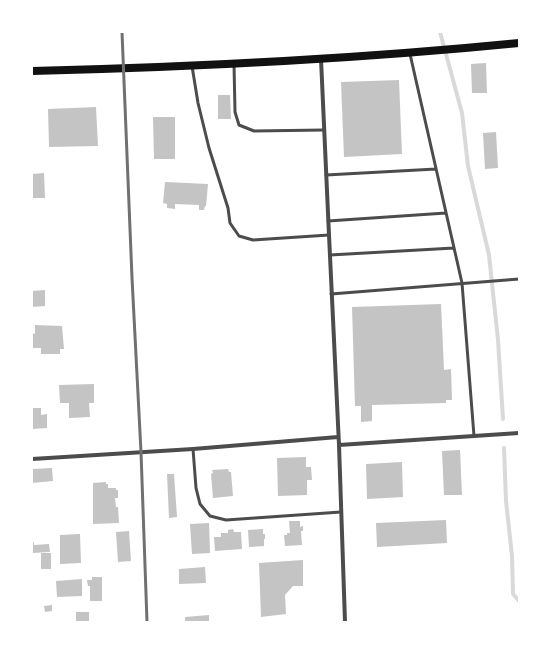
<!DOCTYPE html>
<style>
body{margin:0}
#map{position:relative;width:551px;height:654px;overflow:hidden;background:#fff;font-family:"Titillium Web",sans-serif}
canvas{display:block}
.frame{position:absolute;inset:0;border:33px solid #fff;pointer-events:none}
</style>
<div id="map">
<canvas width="551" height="654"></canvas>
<div class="frame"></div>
</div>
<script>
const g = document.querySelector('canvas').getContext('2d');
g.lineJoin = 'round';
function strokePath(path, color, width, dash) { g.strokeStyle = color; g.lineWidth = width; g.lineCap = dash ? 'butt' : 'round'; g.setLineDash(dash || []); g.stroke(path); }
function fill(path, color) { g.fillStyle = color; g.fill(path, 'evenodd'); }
strokePath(new Path2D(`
 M440 32 462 113 468 166 489 255 498 340 503 419
 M504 448 506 501 512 556 513 594 519 601`), '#d9d9d9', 4);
fill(new Path2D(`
 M486 63 487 93H472L471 64Z
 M399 80 402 154 344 157 341 82Z
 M218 95H230L231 119H218Z
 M96 107 98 146 49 147 48 109Z
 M153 117H175V159H154Z
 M496 132 498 168 485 169 483 133Z
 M44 173 45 198H32V174Z
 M165 182 208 184 206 206H205L204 210H199V205L175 204V209L167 208V204L163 203Z
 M45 290V306L32 307V291Z
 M441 304 444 370 451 369 452 400H446V403L372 405V421L361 422V406H355L352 307Z
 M35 325 62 326 64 349H60V354H41V348H32V333L35 334Z
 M94 384V403H89L90 417 69 418V403H60L59 385Z
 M32 408H41V415L47 414V428L32 429Z
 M460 450 462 495H444L442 451Z
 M306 457V467H311L312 480H307V495L278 496 277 458Z
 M402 462 403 497 367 499 366 464Z
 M52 468 53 481 32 483V469Z
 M228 469 229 472H231L233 496 213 498 211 474 213 473 212 470Z
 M167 474H174L177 517 169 518Z
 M106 482V484H108V488H116V490H118V498H115L116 507H118L119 523 93 524V483Z
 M446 520 447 543 377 547 376 523Z
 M289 521H300V527L303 526V531H301L302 545 285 546 284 535H287V533H290Z
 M209 523 210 553 192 554 190 524Z
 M233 529 234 532H241L242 549 215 551 214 537H221V533H228V530Z
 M263 529V534H265V539H264V546L249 547 248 530Z
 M129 531 131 561 118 562 116 532Z
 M80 534 81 563 60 564V535Z
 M34 542V545L49 544 50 552 32 553V543Z
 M41 553H51V569H41Z
 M303 560V586H293L285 595 286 614 261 617 259 563Z
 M205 567 206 583 179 584V569Z
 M92 577H102V601H90V586H88L87 580H92Z
 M82 579V596L57 597 56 581Z
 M52 605V611L45 612 44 606Z
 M76 612H89V622H76Z
 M209 615V622H185V617Z`), '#c4c4c4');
strokePath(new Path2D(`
 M410 54 462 283 474 436
 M234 64 235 112 239 125 254 131 324 130
 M192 66 198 103 209 148 228 208 230 223 239 236 253 240 329 235
 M326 175 436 169
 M328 221 446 213
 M330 255 454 248
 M331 294 519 279
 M193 449 196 488 200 504 210 516 226 520 341 512`), '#4c4c4c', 3);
strokePath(new Path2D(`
 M321 59 329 235 339 445 345 622
 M339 445 519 433
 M32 459 193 449 338 437`), '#4c4c4c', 4);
strokePath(new Path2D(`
 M32 71C195 67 357 59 519 43`), '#111', 8);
strokePath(new Path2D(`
 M122 32 132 278 141 452 147 622`), '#707070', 3);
</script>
